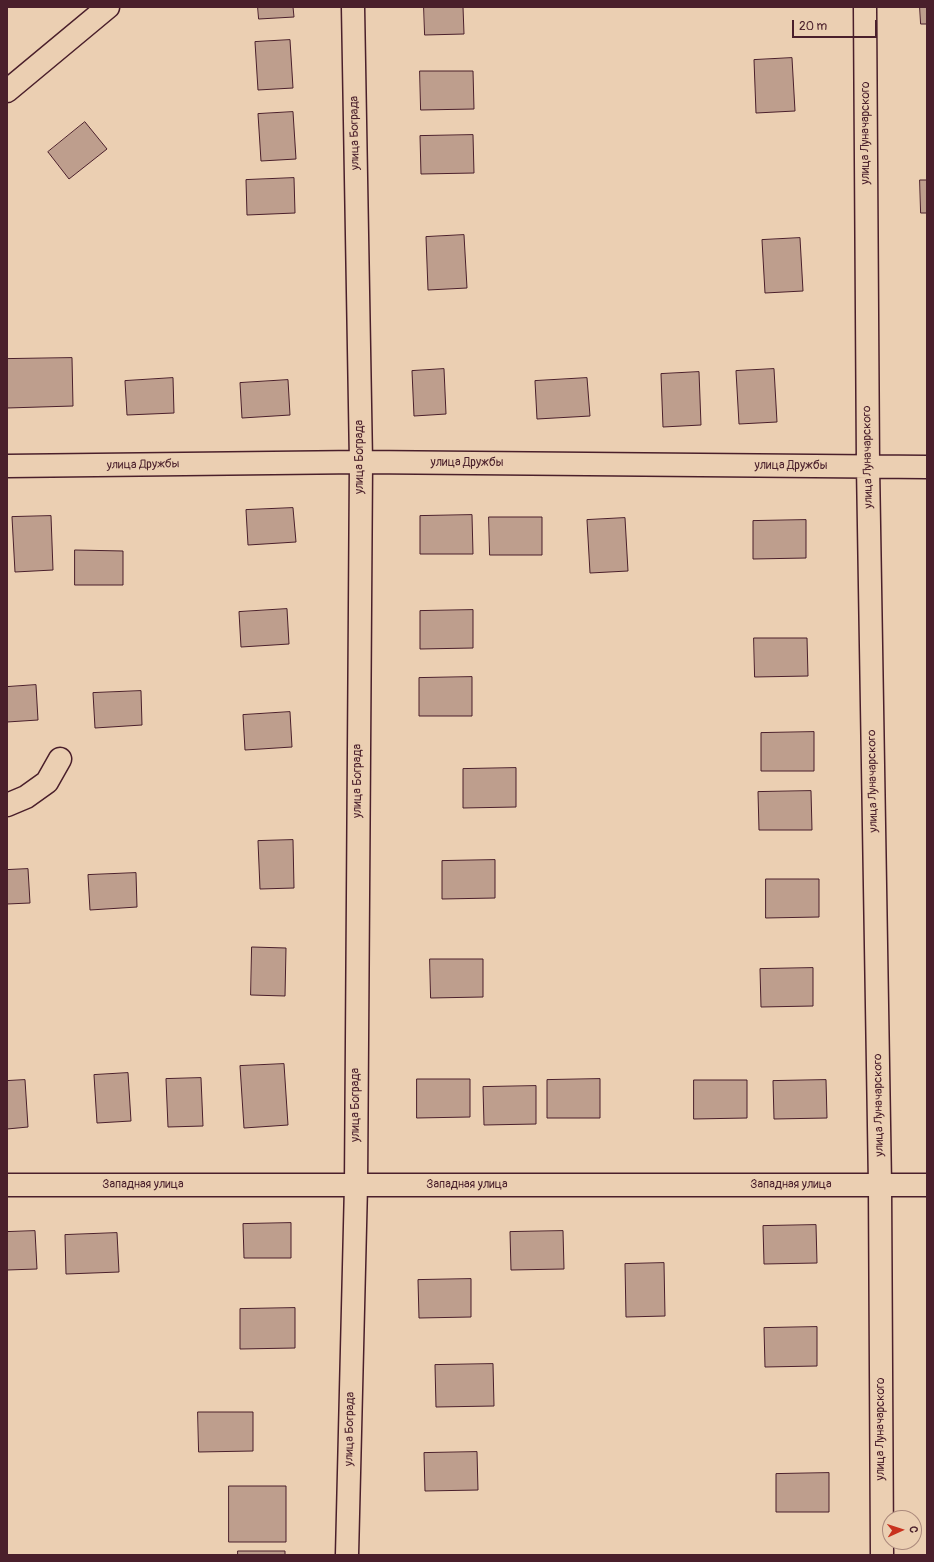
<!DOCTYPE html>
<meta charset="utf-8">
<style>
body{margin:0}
#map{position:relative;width:934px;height:1562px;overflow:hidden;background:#ebcfb2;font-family:Pangolin,sans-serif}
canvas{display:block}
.frame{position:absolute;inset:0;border:8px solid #4a1f2b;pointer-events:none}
.north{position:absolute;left:882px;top:1510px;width:40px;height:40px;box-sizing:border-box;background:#ebcfb2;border:1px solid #ab897c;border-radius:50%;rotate:87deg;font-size:11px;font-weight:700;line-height:16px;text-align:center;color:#4a1f2b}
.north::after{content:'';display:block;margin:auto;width:14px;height:18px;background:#c8321e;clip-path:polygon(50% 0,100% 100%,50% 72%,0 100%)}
.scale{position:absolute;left:792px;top:20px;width:85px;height:18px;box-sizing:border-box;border:2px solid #4a1f2b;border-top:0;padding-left:5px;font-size:12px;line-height:14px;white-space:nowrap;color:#4a1f2b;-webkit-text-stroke:3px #ebcfb2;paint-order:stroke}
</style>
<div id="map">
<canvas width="934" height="1562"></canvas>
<div class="frame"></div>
<div class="north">С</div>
<div class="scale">20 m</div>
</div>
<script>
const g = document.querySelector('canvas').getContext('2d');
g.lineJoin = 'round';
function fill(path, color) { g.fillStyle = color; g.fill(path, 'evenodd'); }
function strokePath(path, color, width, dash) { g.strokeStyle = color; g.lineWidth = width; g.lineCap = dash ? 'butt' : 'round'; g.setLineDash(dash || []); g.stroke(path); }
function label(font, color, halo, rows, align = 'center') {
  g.font = font + ' Pangolin,sans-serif'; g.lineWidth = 3.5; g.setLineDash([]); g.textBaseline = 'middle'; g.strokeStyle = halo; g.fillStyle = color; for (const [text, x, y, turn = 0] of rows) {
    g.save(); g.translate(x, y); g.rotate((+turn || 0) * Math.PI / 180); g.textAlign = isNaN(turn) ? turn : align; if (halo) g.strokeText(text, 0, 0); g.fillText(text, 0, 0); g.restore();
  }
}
const building = new Path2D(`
 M258 7H293L294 17 259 19Z
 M424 7H463L464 34 425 35Z
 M920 7H927V24H921Z
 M290 40 293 88 258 90 255 42Z
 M792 58 795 111 756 113 754 60Z
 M420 71H473L474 109 421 110Z
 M293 112 296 159 261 161 258 114Z
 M85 122 107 149 69 179 48 152Z
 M473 135 474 173 421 174 420 136Z
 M294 178 295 213 247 215 246 180Z
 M920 180H927V213H921Z
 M464 235 467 288 428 290 426 237Z
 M800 238 803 291 765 293 762 240Z
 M72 358 73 406 7 408V359Z
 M444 369 446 414 414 416 412 371Z
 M774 369 777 422 739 424 736 371Z
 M699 372 701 425 663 427 661 374Z
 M173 378 174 413 127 415 125 381Z
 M587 378 590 416 537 419 535 381Z
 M288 380 290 415 242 418 240 383Z
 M293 508 296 542 248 545 246 510Z
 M472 515 473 554H420V516Z
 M51 516 53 570 15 572 12 517Z
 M489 517H542V555H490Z
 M625 518 628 571 590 573 587 520Z
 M806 520V558L753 559V521Z
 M75 550 123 551V585H75Z
 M287 609 289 644 241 647 239 612Z
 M473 610V648L420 649V611Z
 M754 638H807L808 676 755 677Z
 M472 677V716H419V678Z
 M36 685 38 720 7 722V687Z
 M141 691 142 725 95 728 93 693Z
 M290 712 292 747 245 750 243 715Z
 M814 732V771H761V733Z
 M516 768V807L463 808V769Z
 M811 791 812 830H759L758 792Z
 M293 840 294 888 260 889 258 841Z
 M495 860V898L442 899V861Z
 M28 869 30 903 7 904V870Z
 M136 873 137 907 90 910 88 875Z
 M766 879H819V917L766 918Z
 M252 947 286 948 285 996 251 995Z
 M430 959H483V997L431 998Z
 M813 968V1006L761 1007 760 969Z
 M284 1064 288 1125 244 1128 240 1066Z
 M128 1073 131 1121 97 1123 94 1075Z
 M201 1078 203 1126 168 1127 166 1079Z
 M417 1079H470V1117L417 1118Z
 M600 1079V1118H547V1080Z
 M25 1080 28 1127 7 1129V1081Z
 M694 1080H747V1118L694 1119Z
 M826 1080 827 1118 774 1119 773 1081Z
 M536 1086V1124L484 1125 483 1087Z
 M291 1223V1258H244L243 1224Z
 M816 1225 817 1263 764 1264 763 1226Z
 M35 1231 37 1269 7 1270V1232Z
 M563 1231 564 1269 511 1270 510 1232Z
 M117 1233 119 1272 66 1274 65 1235Z
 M664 1263 665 1316 626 1317 625 1264Z
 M471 1279V1317L419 1318 418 1280Z
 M295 1308V1348L240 1349V1309Z
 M817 1327V1366L765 1367 764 1328Z
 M493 1364 494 1406 436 1407 435 1365Z
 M198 1412H253V1451L199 1452Z
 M477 1452 478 1490 425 1491 424 1453Z
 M829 1473V1512H776V1474Z
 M229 1486H286V1542H229Z
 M238 1551H285V1555H238Z`);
fill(building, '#be9e8d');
strokePath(building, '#4a1f2b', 1);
const minor = new Path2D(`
 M865 7 868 466 880 1185 882 1555
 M7 91 108 7
 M7 466 361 462 927 467
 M7 805 26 797 47 782 60 759
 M7 1185H927
 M347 1555 356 1185 361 462 353 7`);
strokePath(minor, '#4a1f2b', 25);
strokePath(minor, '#ebcfb2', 22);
label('12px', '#4a1f2b', '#ebcfb2', [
 ["улица Бограда",355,133,-91],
 ["улица Луначарского",866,133,-90],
 ["улица Бограда",360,457,-90],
 ["улица Луначарского",868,457,-91],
 ["улица Дружбы",467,463],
 ["улица Дружбы",143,465,-1],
 ["улица Дружбы",791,466],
 ["улица Бограда",358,781,-90],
 ["улица Луначарского",873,781,-91],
 ["улица Бограда",356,1105,-90],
 ["улица Луначарского",879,1105,-91],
 ["Западная улица",143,1185],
 ["Западная улица",467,1185],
 ["Западная улица",791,1185],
 ["улица Бограда",350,1429,-89],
 ["улица Луначарского",881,1429,-90]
]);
</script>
